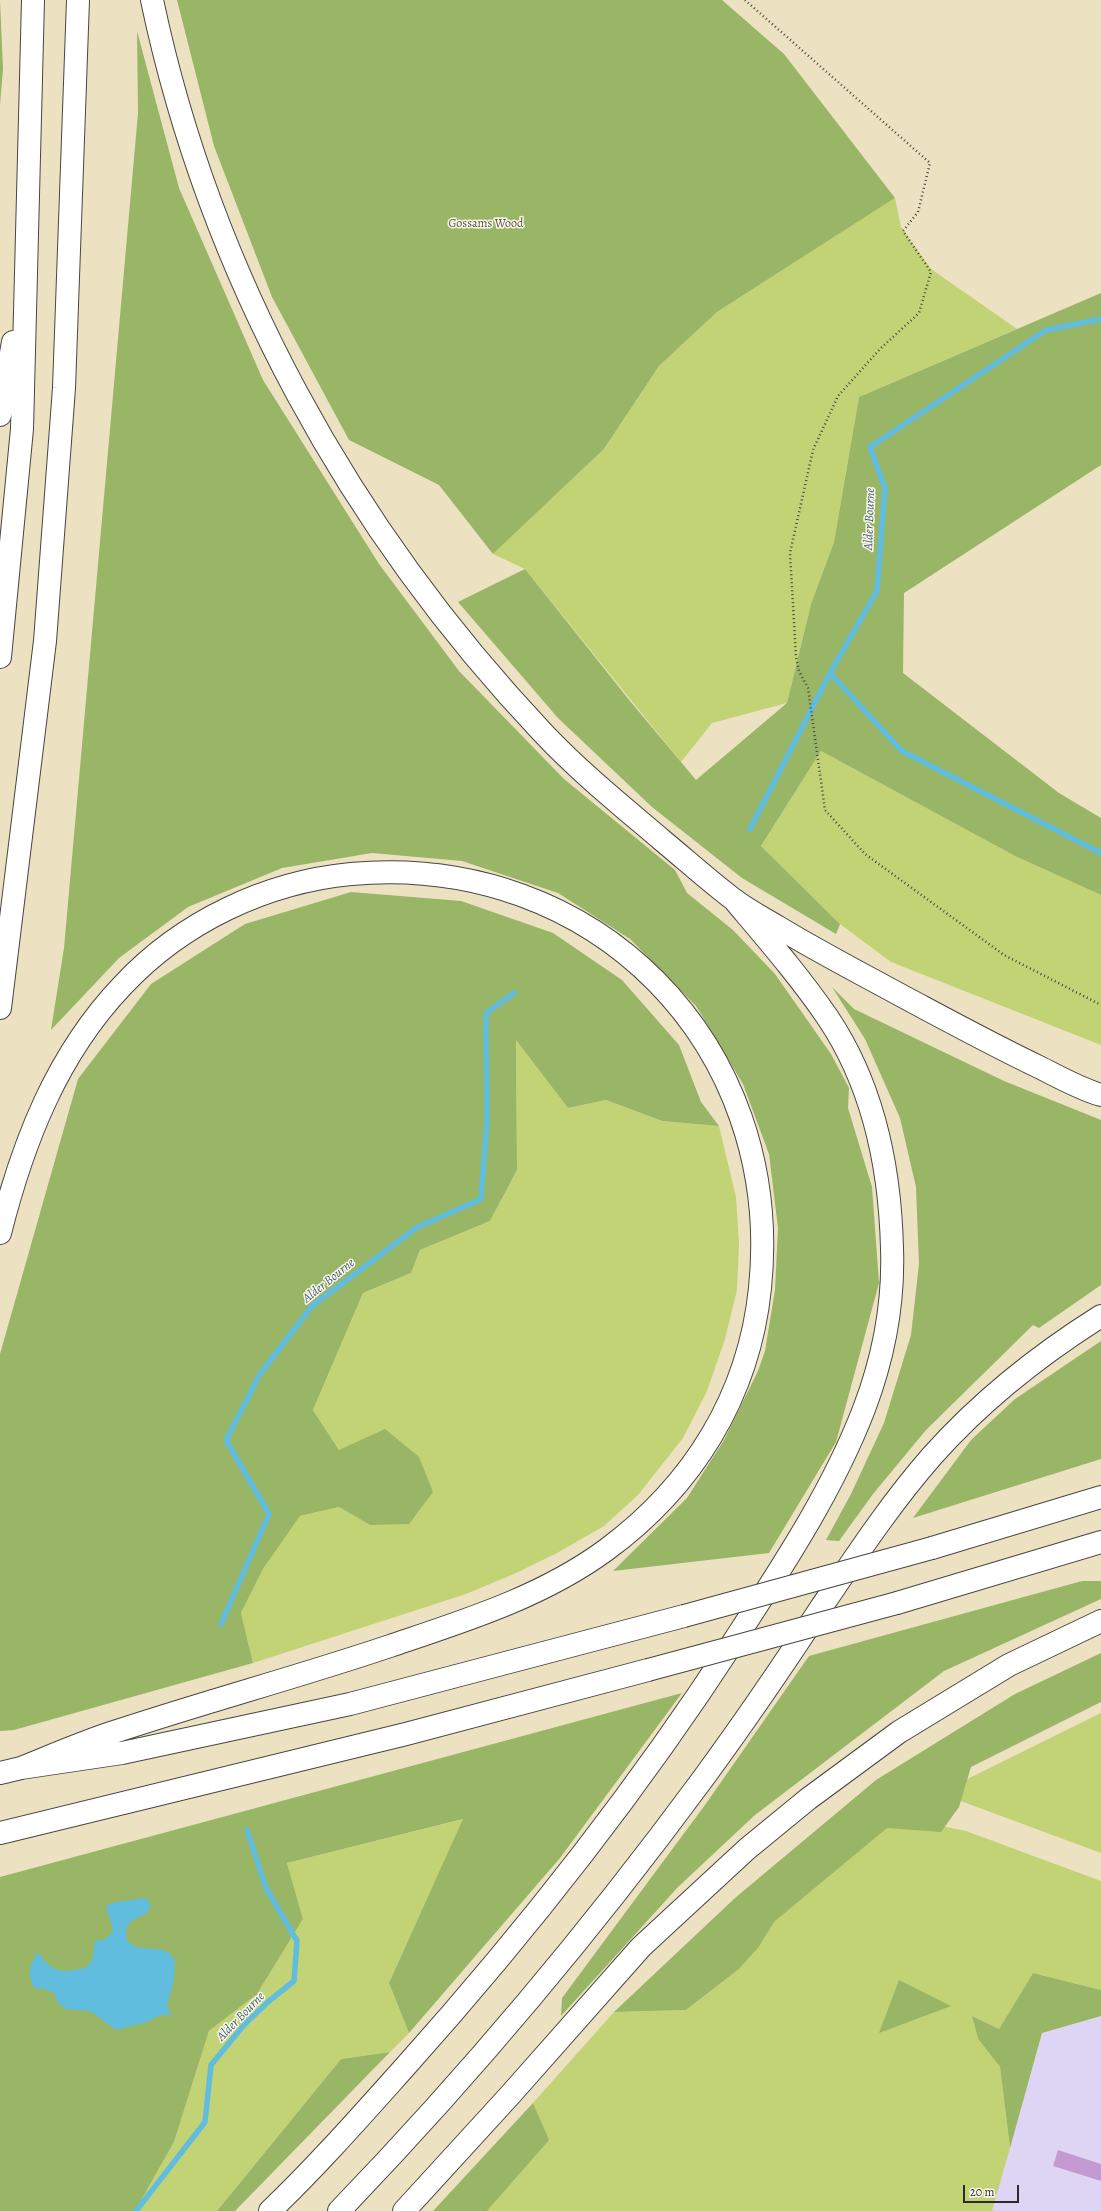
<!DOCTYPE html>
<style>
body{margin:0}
#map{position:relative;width:1101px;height:2211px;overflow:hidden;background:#ece1c0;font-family:Alegreya,serif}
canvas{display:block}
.scale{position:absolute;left:963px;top:2185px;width:56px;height:18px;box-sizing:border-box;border:2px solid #2b2b2b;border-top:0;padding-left:5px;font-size:12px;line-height:14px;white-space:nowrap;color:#2b2b2b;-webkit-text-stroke:3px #fbf7ec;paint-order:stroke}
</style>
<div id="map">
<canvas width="1101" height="2211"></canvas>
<div class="scale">20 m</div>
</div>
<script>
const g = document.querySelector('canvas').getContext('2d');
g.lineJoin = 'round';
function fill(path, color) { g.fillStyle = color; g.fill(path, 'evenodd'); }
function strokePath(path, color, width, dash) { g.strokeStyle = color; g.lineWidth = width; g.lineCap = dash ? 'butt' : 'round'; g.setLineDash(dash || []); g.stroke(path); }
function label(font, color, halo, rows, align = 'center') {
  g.font = font + ' Alegreya,serif'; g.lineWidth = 3; g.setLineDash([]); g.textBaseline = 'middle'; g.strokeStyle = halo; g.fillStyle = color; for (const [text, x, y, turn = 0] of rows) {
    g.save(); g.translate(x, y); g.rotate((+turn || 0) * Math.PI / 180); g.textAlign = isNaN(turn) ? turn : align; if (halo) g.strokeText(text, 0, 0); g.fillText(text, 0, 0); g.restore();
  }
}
fill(new Path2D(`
 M1101 2016V2211H992L1042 2033Z`), '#ded5f5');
fill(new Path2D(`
 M895 198 901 227 931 269 1017 329 859 397 834 542 811 604 787 703 712 723 681 762 525 569 493 554 604 449 659 366 717 312Z
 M821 751 1015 856 1101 895V1045L891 962 840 924 761 846Z
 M516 1040 568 1108 606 1100 662 1121 719 1126 736 1197 739 1244 737 1290 725 1339 707 1391 683 1438 638 1495 604 1526 557 1553 514 1574 466 1594 253 1663 241 1613 263 1569 300 1516 339 1507 370 1525 339 1450 313 1410 363 1293 411 1273 420 1250 490 1221 517 1170Z
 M1101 1713V1853L939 1793Z
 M879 1813 966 1831 1101 1881V1990L1033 1973 999 2029 972 2016 978 2039 1000 2067 1010 2148 992 2211H487L548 2140 533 2103 614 2012 686 2010 739 1969 758 1948 775 1921Z
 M464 1819 389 1983 409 2033 390 2052 341 2059 217 2211H135L174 2142 209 2031 257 1994 303 1919 287 1863Z`), '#c2d375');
fill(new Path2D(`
 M0 0 3 69 0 105Z
 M177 0H722L784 54 895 198 717 312 659 366 604 449 493 554 439 485 349 440 272 297 214 146Z
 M137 31 179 188 263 380 379 564 459 671 564 779 675 870 687 893 733 930 775 974 831 1054 849 1088 848 1108 872 1187 879 1283 836 1442 769 1553 613 1571 687 1498 724 1440 758 1371 765 1351 775 1290 778 1228 769 1154 743 1084 696 1006 630 939 558 893 462 861 372 853 282 868 188 907 119 958 51 1030 64 948 138 113Z
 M1101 293V465L904 593 903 673 1059 793 1101 818V895L1015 856 821 751 761 846 840 924 836 934 742 878 652 807 558 718 458 602 525 569 630 701 696 780 787 703 811 604 834 542 859 397Z
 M351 892 461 901 553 933 622 980 679 1045 701 1102 719 1126 662 1121 606 1100 568 1108 516 1040 517 1170 490 1221 420 1250 411 1273 363 1293 313 1410 339 1450 385 1429 419 1457 433 1492 409 1524 370 1525 339 1507 300 1516 263 1569 241 1613 253 1663 14 1730 0 1731V1354L78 1079 151 984 245 924Z
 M832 987 854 1009 1004 1081 1101 1120V1285L1039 1328 1033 1325 926 1430 873 1494 839 1541 826 1540 851 1494 884 1423 911 1335 919 1264 916 1187 900 1118 865 1039Z
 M1101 1341V1459L913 1518 971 1440 1015 1399Z
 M1082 1581H1101V1599L944 1671 755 1815 678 1887 561 2016 562 1998 705 1805 809 1656Z
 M1101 1653V1702L971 1767 959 1807 941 1832 887 1828 775 1921 758 1948 739 1969 686 2010 614 2012 735 1898 876 1780 1015 1694Z
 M682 1693 560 1858 409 2033 389 1983 463 1819 287 1863 303 1919 257 1994 209 2031 174 2142 135 2211H0V1877Z
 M1033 1973 1101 1990V2016L1042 2033 1010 2148 1000 2067 978 2039 972 2016 999 2029Z
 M899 1980 951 2006 879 2033Z
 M390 2052 235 2211H217L341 2059Z
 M533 2103 549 2140 487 2211H433Z`), '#99b566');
fill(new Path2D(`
 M146 1898 151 1905 147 1913C138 1918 126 1921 126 1933 126 1955 157 1944 169 1953 171 1955 173 1958 175 1960L174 1980 167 2005 171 2015H160L147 2022 116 2030 90 2011 65 2009 56 2000 55 1994 46 1989 34 1988C27 1973 29 1965 38 1952 52 1973 63 1974 87 1967L93 1958 95 1940C104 1941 108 1938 113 1931L106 1906 116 1902Z`), '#60bdde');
strokePath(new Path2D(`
 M830 673 902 751 1101 853
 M750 829 830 673 877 591 885 488 870 447 1046 330 1101 319
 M221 1624 269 1514 226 1440 260 1374 312 1306 416 1228 481 1199 487 1121 486 1013 514 993
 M136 2211 205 2122 211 2065 244 2025 269 2001 294 1981 297 1941 266 1888 247 1830`), '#60bdde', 5.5);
fill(new Path2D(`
 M1058 2150 1101 2164V2181L1053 2166Z`), '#c59ad3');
const highway = new Path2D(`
 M152 0C210 276 351 530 544 734 581 773 622 806 663 841 686 860 709 881 733 899 747 910 763 918 778 927 819 952 862 974 904 997 949 1021 993 1045 1039 1067 1059 1077 1080 1089 1101 1095
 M0 415 13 342
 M0 657 22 429 33 0
 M0 1008 45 641 64 388 78 0
 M0 1233C23 1142 57 1054 123 985 182 922 266 882 351 874 595 852 785 1045 760 1288 749 1396 693 1486 606 1550 542 1597 464 1621 390 1646 298 1677 204 1702 111 1733 81 1743 51 1756 21 1768
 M932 1548 1101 1497
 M897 1603 1101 1542
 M0 1773 21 1768 122 1753 350 1704 684 1616
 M0 1833 406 1734 648 1670
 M270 2211C317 2166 361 2116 404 2068 524 1934 636 1792 734 1641 782 1567 832 1492 864 1409 883 1359 894 1303 892 1248 890 1168 873 1085 828 1018 800 977 767 939 735 901
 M339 2211C470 2075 590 1932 702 1780 743 1724 782 1667 820 1609 856 1556 890 1504 932 1456 981 1401 1039 1355 1101 1316
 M404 2211 511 2094 641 1947 747 1849 808 1799 899 1732 1009 1665 1101 1621`);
strokePath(highway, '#484641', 24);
strokePath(new Path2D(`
 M745 0 930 163 918 212 903 231 931 272 919 313 880 349 838 396 813 450 790 553 796 657 799 671 808 688 825 810 865 854 1004 955 1101 1005`), '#484641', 2.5, [1, 3]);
strokePath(highway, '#fff', 22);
const highwayBridge = new Path2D(`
 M684 1616 932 1548
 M648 1670 897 1603`);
strokePath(highwayBridge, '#484641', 24, []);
strokePath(highwayBridge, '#fff', 22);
label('12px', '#51553e', '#fbf7ec', [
 ["Gossams Wood",486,224]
]);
label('italic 13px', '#3e5e6a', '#fbf7ec', [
 ["Alder Bourne",870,519,-88],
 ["Alder Bourne",329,1281,-39],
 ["Alder Bourne",241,2017,-46]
]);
</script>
